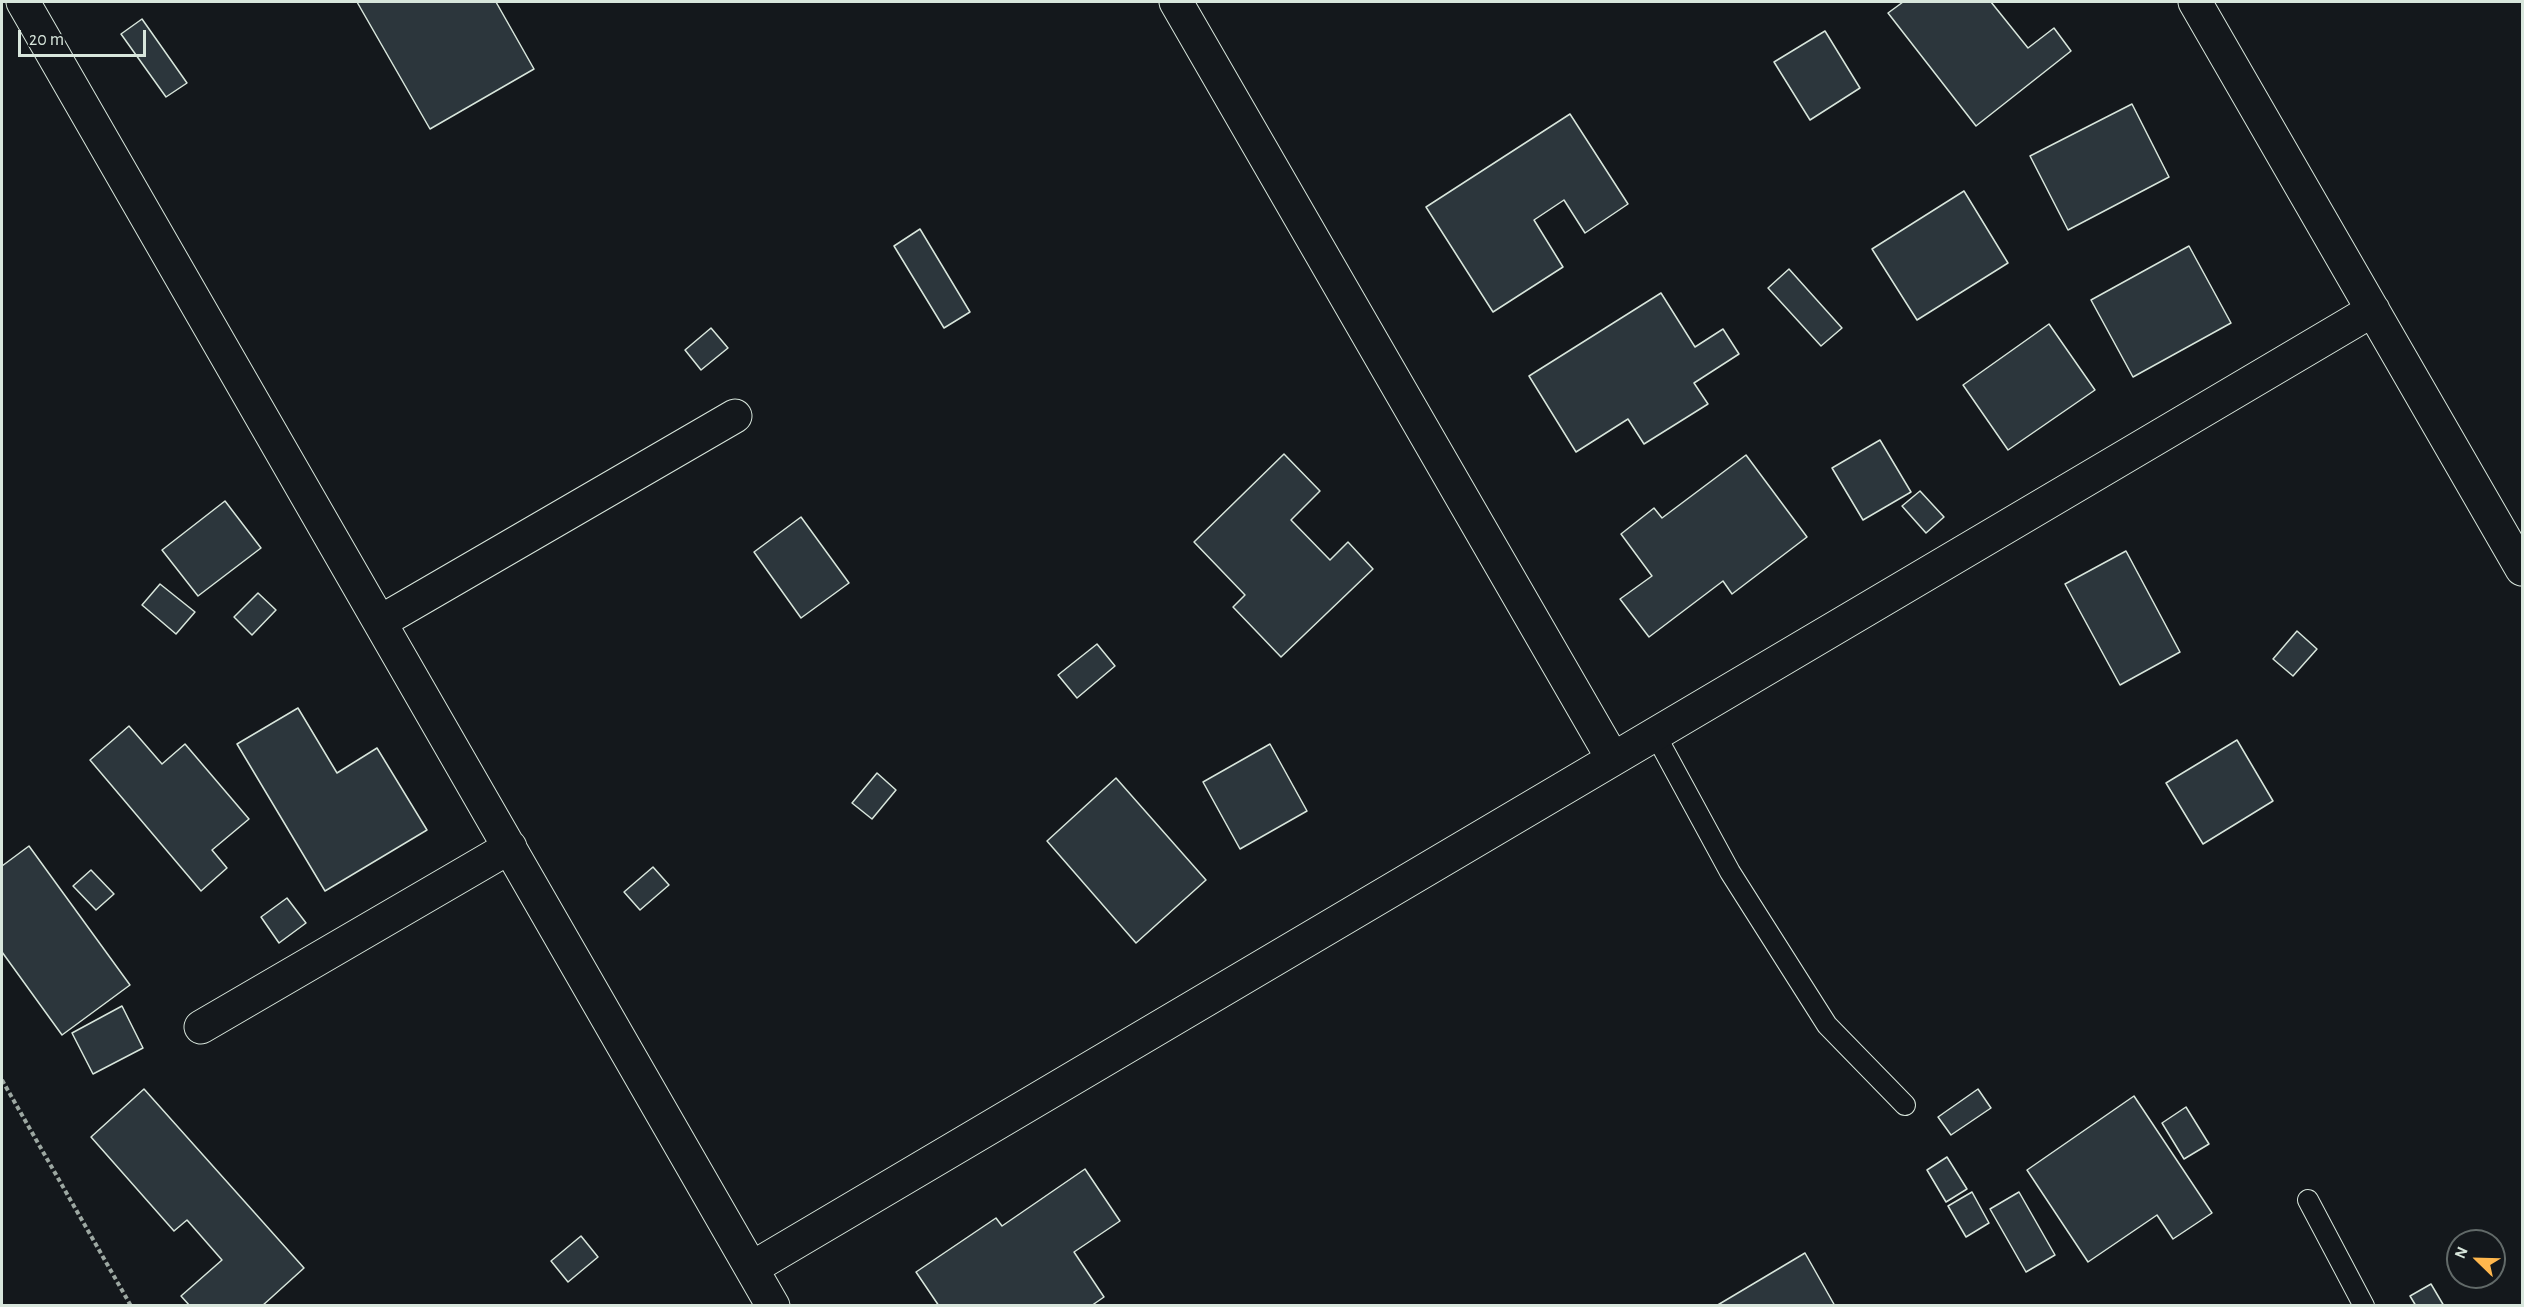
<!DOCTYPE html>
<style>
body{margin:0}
#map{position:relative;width:2524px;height:1307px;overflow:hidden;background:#14181c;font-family:"Alegreya Sans",sans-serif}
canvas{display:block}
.frame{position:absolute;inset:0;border:3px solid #d8e6dc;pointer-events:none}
.north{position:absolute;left:2446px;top:1229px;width:60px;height:60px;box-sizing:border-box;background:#14181c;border:2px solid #626a69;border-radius:50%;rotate:293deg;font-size:16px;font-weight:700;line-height:24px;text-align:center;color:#d8e6dc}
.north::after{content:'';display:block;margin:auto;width:21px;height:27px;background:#ffb74d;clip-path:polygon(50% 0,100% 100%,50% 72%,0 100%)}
.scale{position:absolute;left:18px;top:30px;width:128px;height:27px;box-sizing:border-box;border:3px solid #d8e6dc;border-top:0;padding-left:8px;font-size:18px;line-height:21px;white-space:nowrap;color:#d8e6dc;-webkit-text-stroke:4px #14181c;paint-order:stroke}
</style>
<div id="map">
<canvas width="2524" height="1307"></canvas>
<div class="frame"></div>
<div class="north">N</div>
<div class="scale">20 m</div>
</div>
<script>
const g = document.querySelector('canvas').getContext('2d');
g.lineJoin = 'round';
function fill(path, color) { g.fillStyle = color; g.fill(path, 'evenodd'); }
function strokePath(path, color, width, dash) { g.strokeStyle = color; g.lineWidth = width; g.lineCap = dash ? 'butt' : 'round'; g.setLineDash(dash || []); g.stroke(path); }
const building = new Path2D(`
 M357 2H496L534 69 430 129Z
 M1903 2H1991L2028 48 2054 28 2071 51 1976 126 1888 13Z
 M142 19 187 83 166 97 121 34Z
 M1825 31 1860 88 1810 120 1774 62Z
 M2132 104 2169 177 2068 230 2030 156Z
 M1570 114 1628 204 1585 233 1564 200 1534 220 1563 267 1493 312 1426 207Z
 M1964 191 2008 263 1917 320 1872 249Z
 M920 229 970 312 944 328 894 246Z
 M2189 246 2231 323 2133 377 2091 300Z
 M1789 269 1842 328 1821 346 1768 288Z
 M1661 293 1695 347 1723 329 1739 354 1694 383 1708 404 1644 444 1628 419 1576 452 1529 376Z
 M2049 324 2095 390 2008 450 1963 385Z
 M711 328 728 348 701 370 685 350Z
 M1880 440 1911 492 1863 520 1832 468Z
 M1284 454 1320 491 1291 520 1330 560 1348 542 1373 569 1281 657 1233 607 1245 595 1194 542Z
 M1746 455 1807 537 1732 594 1723 581 1649 637 1620 599 1652 576 1621 534 1654 508 1662 518Z
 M1920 491 1944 517 1926 533 1902 506Z
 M225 501 261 548 198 596 162 550Z
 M801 517 849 583 801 618 754 552Z
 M2126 551 2180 652 2120 685 2065 584Z
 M160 584 195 612 176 634 142 605Z
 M258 593 276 610 252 635 234 617Z
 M2297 631 2317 649 2293 676 2273 659Z
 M1097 644 1115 666 1077 698 1058 675Z
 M298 708 337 773 377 748 427 830 325 891 237 744Z
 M129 726 162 764 185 744 249 819 212 850 227 868 201 891 90 760Z
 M2237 740 2273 801 2203 844 2166 783Z
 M1270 744 1307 811 1240 849 1203 782Z
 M877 773 896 790 872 819 852 803Z
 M1116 778 1206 880 1136 943 1047 841Z
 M29 846 130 985 62 1035 2 952V866Z
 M653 867 669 885 640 910 624 892Z
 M91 870 114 894 96 910 73 886Z
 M287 898 306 923 279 943 261 917Z
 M122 1006 143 1048 93 1074 72 1033Z
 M144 1089 304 1268 262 1306H190L181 1296 222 1260 187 1220 174 1231 91 1137Z
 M1978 1089 1991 1108 1951 1135 1938 1117Z
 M2134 1096 2212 1213 2173 1239 2157 1215 2088 1262 2027 1170Z
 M2186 1107 2209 1144 2184 1159 2162 1123Z
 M1947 1157 1967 1189 1946 1202 1927 1170Z
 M1085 1169 1120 1221 1074 1252 1104 1297 1091 1306H939L916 1272 996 1218 1002 1226Z
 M1972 1192 1989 1223 1966 1237 1948 1206Z
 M2019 1192 2055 1255 2026 1272 1990 1209Z
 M581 1236 598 1257 568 1282 551 1261Z
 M1805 1253 1835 1306H1716Z
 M2431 1284 2444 1306H2416L2410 1296Z`);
fill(building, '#2c363c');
strokePath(building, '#d8e6dc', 1.5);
const lane = new Path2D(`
 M1655 734 1730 872 1827 1025 1905 1105
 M2308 1200 2364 1306`);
const street = new Path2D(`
 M23 2 773 1306
 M1176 2 1613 759
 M2195 2 2522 569
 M380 622 735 416
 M201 1027 510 847
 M752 1268 2373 310`);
strokePath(lane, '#d8e6dc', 22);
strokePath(street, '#d8e6dc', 35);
strokePath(new Path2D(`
 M2 1080 131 1306`), '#9da8a2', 4, [4.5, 3]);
strokePath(lane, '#14181c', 20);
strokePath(street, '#14181c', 33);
</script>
